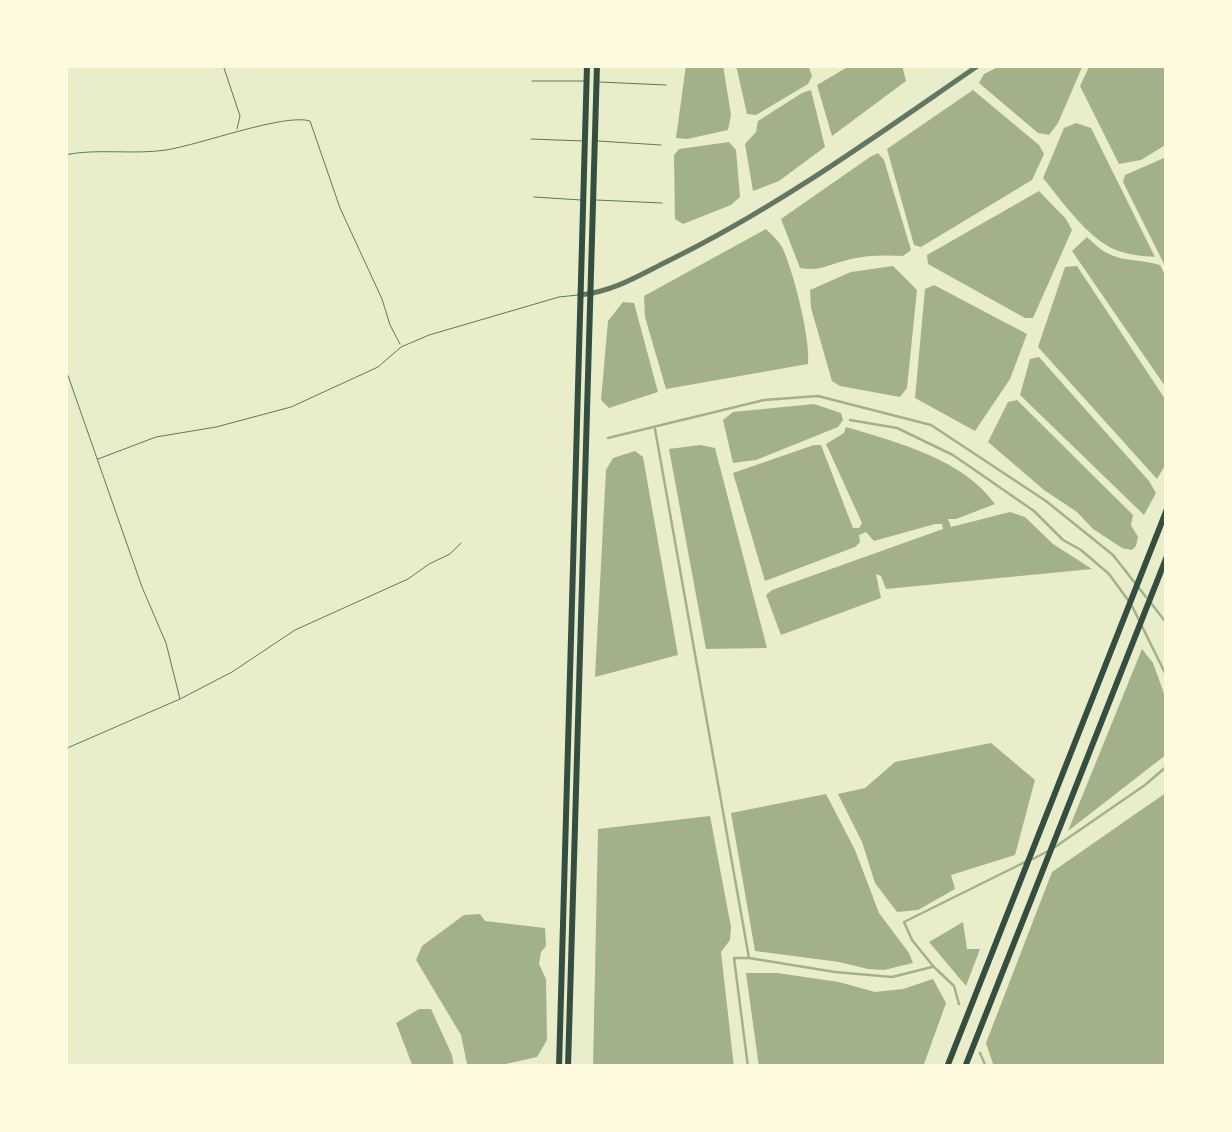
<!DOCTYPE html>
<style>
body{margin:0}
#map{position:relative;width:1232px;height:1132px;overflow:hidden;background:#e9edc9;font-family:"Varela Round",sans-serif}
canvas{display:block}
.frame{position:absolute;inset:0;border:68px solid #fefae0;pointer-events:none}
</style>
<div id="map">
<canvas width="1232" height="1132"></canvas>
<div class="frame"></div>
</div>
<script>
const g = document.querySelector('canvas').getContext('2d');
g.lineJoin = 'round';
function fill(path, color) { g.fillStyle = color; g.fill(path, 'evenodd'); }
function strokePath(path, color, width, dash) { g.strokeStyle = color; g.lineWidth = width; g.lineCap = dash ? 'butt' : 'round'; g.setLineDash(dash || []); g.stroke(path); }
fill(new Path2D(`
 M686 65H723L731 115 728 130 687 139 676 138Z
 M736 65H808L812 76 808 84 756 115 747 114Z
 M851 65H902L906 81 832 136 817 85Z
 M1002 65H1083L1058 123 1049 135 1038 133 979 83 984 74Z
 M1090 65H1166L1167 144 1141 160 1119 164 1080 86Z
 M811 90 825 147 779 181 753 191 745 144 756 132 758 121 802 93Z
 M973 90 1039 145 1044 154 1032 180 921 247 914 245 887 149Z
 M1076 123 1091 128 1155 257C1142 256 1129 255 1116 250 1088 239 1062 201 1043 178L1064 128Z
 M729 142 736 150 740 197 731 205 683 224 675 219 674 155 679 149Z
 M878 153 884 160 911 250 903 256C886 255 867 255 851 259 832 263 820 272 800 268L781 219 870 157Z
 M1164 158 1167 162V270L1123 182 1125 175Z
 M1039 191 1066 219 1072 230 1033 318H1025L928 264 927 255Z
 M766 229C771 234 778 240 782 247 793 269 811 340 808 364L666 389 645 317 644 296Z
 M1087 237C1114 265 1126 256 1160 265L1167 279V389L1072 251Z
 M893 266 917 290 907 388 900 397 840 386 832 381 811 308 810 290 851 272Z
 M1077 266 1167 402V462L1157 479 1038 347 1065 267Z
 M934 285 1027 334 1010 379 975 431 915 398 925 289Z
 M623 302 634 303 658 392 609 408 601 400 608 321Z
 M1039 357 1149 481 1156 493 1144 515 1020 395 1030 359Z
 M1017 400 1133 515 1131 525 1138 537 1136 546 1132 550 1122 548 1093 529 1077 512 1044 490 988 442 1008 402Z
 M814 404 841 413 843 420 838 427 756 460 733 463 723 420 733 412Z
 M846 427C896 442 963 459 995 504L956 519H948L951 527 1010 512 1025 517 1053 544 1092 569 886 589 881 576 876 574 881 598 781 635 766 595 772 590 943 529 942 524H935L874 541 866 532 859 535 860 542 855 547 765 581 733 473 814 445H821L853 528H859L862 523 826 444 844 433Z
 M700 445 715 448 767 648 706 649 669 449Z
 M635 451 643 457 678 655 595 677 606 470 613 458Z
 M1142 649 1153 663 1167 702V754L1068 831Z
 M991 743 1035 780 1015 855 951 875 955 889 918 910 897 912 875 883 862 842 838 794 865 788 895 762Z
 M1167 792V1067H994L986 1043 1052 872Z
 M826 794 855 850 879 913 909 953 913 963 884 970 868 969 839 962 755 951 731 813Z
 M710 816 731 927 730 940 721 952 734 1067H593L598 829Z
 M480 914 485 921 545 928 546 946 541 952 539 964 546 979 547 1040 537 1057 492 1067H470L467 1064 461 1035 416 960 422 946 464 915Z
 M963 922 967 949H980L966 986 929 942Z
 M746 973H777L839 982 875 992 903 989 933 979 946 1003 923 1067H759Z
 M419 1009H431L452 1055 454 1067H413L396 1023Z`), '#a3b18a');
strokePath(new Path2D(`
 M850 420 897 428 953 455 1034 511 1063 540 1081 550 1109 574 1128 600
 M655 429 749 958
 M608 438 764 400 818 396 931 425 1046 501 1113 555 1146 597
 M1151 603 1167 624
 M1132 606 1167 677
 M1055 847 1145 785 1167 766
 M1033 859 1048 851
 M959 1004 954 986 933 966 912 940 904 922 1025 862
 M980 1053 986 1067
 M748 1067 734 958H749L835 972 892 977 932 967`), '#a3b18a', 2.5);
strokePath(new Path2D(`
 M223 65 240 116 237 129
 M532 81H584
 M599 82 666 85
 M531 139 583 141
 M598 141 661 145
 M65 155C96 148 133 155 166 150 199 145 285 113 310 121L340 208 382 299 390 325 400 344
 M534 197 581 200
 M596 200 662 203
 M65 367 142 587 166 643 180 699
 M98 459 156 437 216 427 291 407 378 367 401 347 429 335 559 297 578 295
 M65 749 180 699 232 672 295 630 408 579 429 564 450 554 461 543`), '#617663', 1);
strokePath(new Path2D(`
 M580 295C612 292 638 276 666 262 777 208 877 135 979 65`), '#617663', 5);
strokePath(new Path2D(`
 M559 1067 587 65
 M568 1067 597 65
 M947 1067 1167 509
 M965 1067 1167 556`), '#344e41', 6);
</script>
